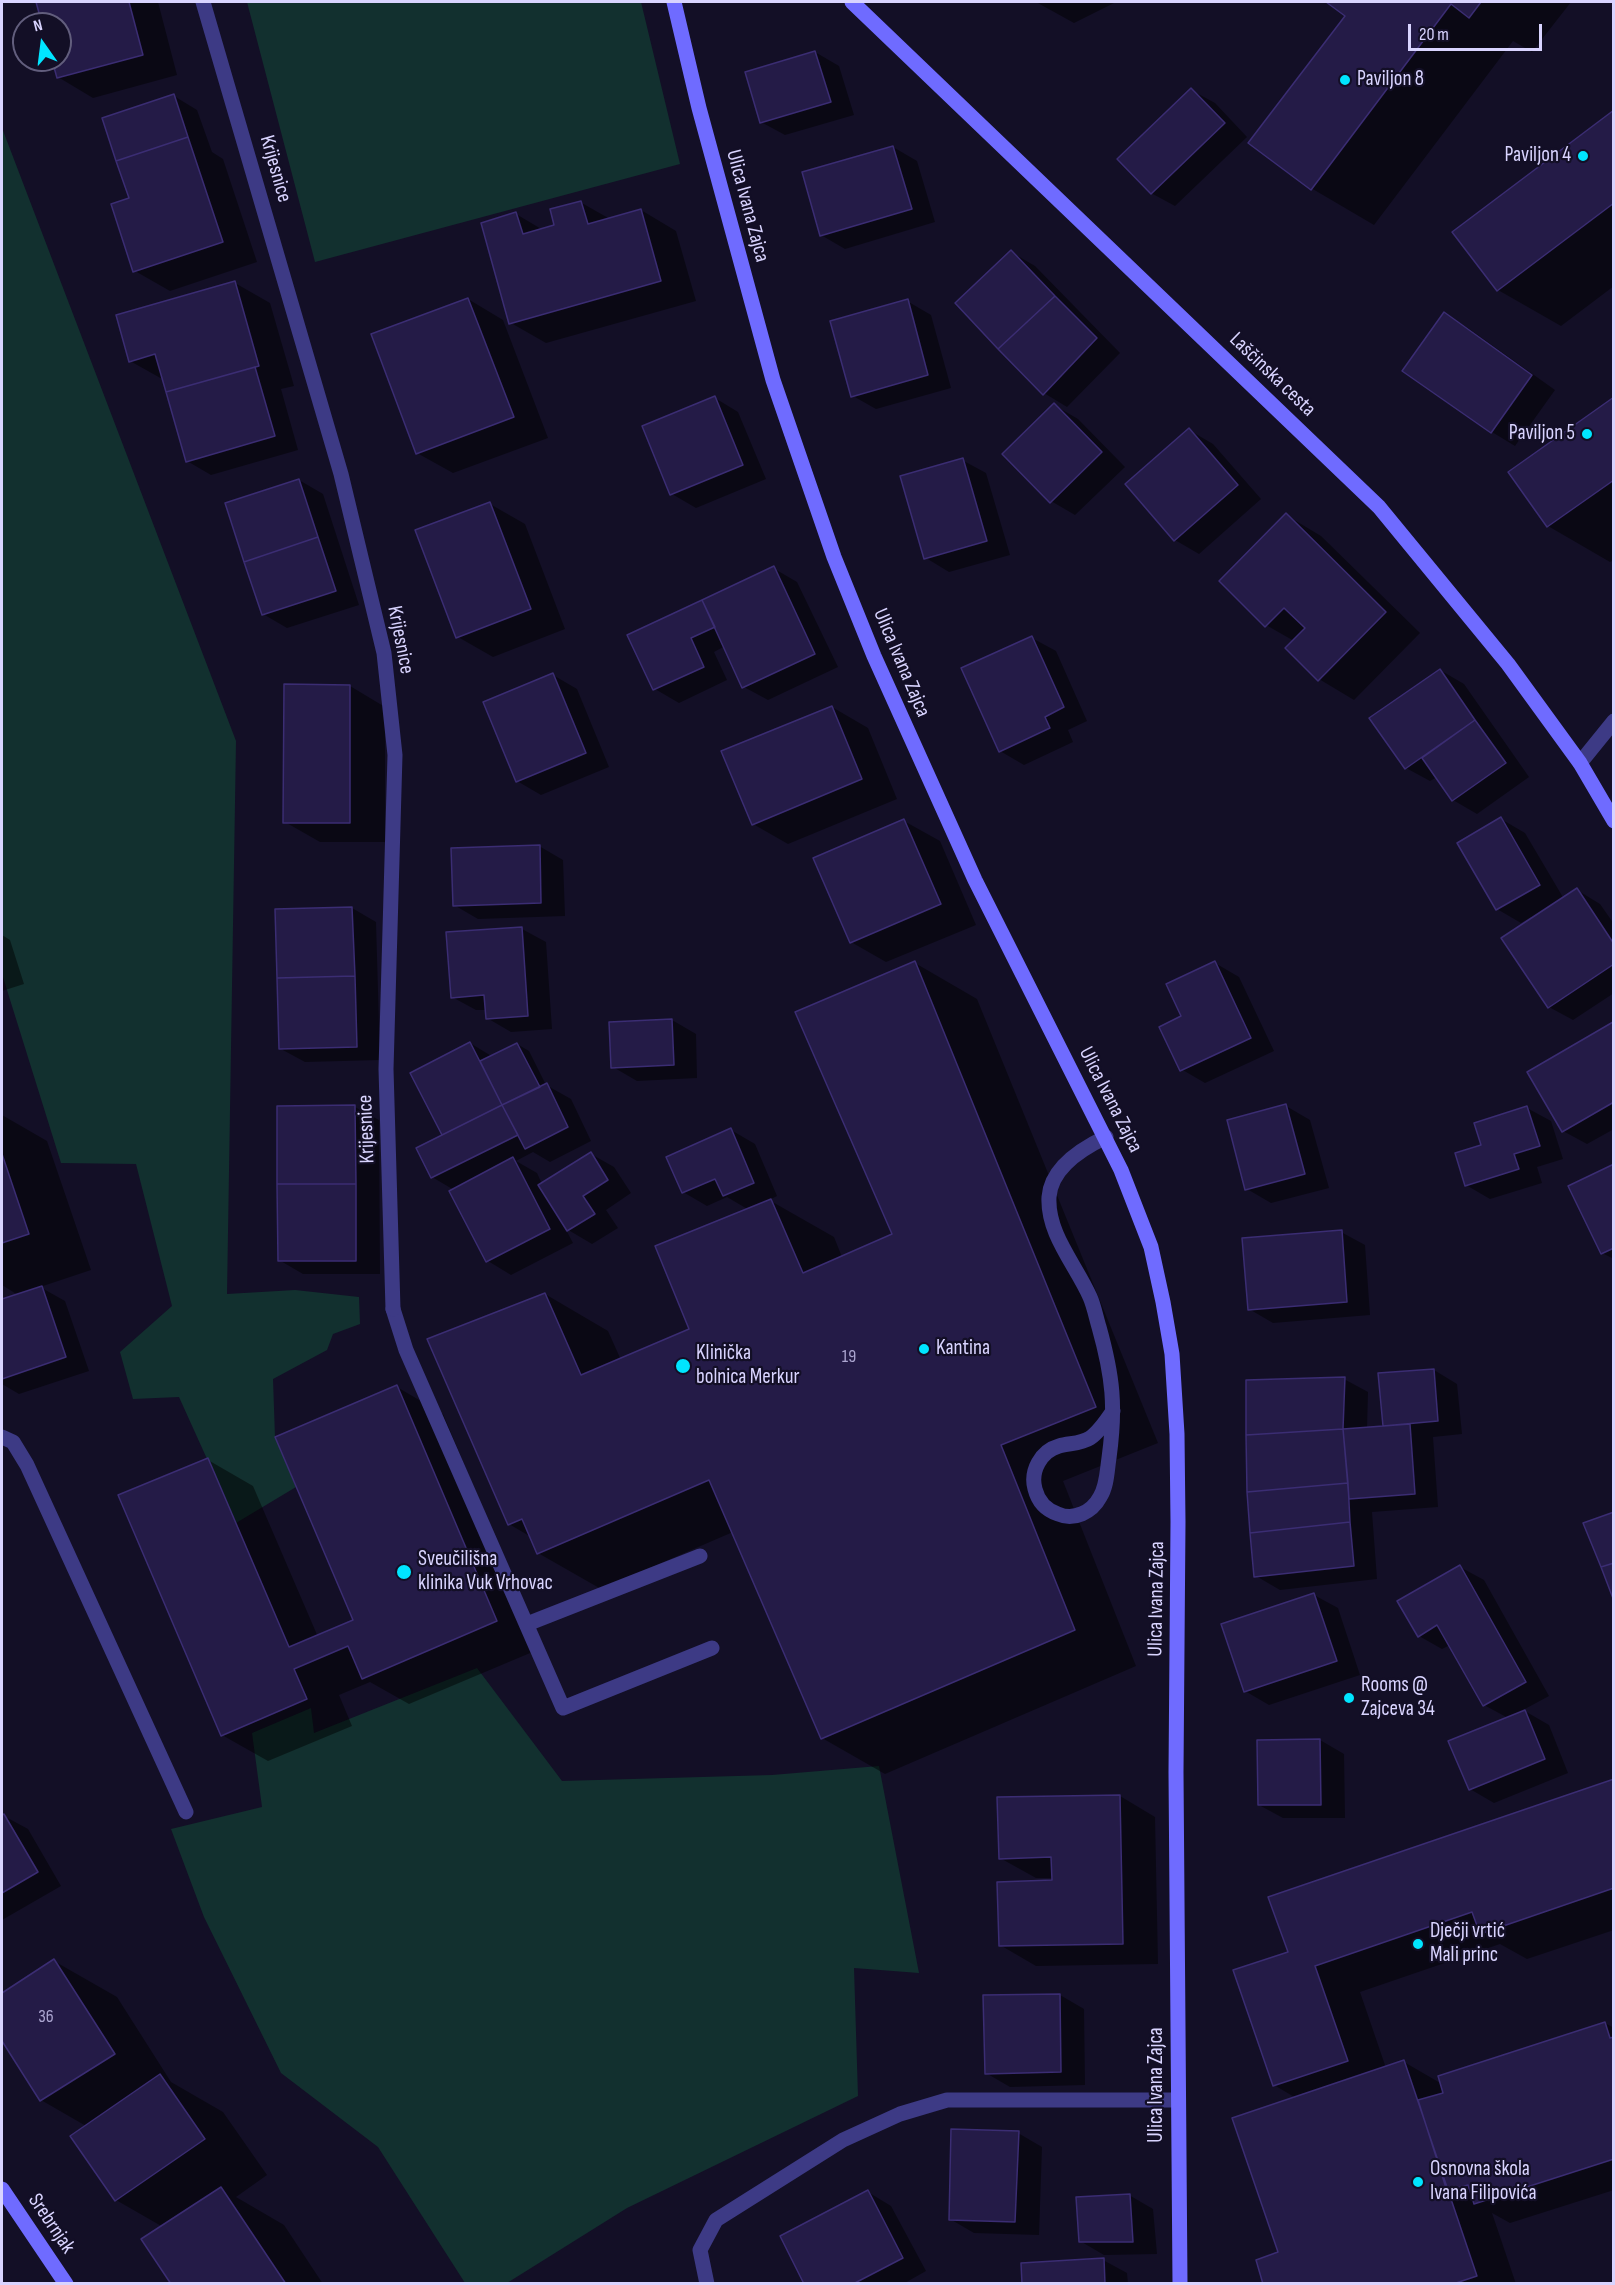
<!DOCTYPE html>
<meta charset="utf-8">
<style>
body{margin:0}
#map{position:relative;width:1615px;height:2285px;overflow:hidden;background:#130f26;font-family:"Sofia Sans Condensed",sans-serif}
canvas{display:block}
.frame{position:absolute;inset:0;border:3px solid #d9d4ff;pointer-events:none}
.north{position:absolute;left:12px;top:12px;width:60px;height:60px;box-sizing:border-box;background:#130f26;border:2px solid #625e7d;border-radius:50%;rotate:346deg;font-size:16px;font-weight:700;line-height:24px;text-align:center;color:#d9d4ff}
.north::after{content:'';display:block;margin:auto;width:21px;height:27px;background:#00e5ff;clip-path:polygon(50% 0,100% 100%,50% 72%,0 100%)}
.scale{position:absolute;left:1408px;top:24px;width:134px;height:27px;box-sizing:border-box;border:3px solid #d9d4ff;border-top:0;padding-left:8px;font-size:18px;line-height:21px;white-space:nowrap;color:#d9d4ff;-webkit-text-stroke:4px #130f26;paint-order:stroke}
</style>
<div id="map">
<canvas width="1615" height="2285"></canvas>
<div class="frame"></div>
<div class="north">N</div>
<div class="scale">20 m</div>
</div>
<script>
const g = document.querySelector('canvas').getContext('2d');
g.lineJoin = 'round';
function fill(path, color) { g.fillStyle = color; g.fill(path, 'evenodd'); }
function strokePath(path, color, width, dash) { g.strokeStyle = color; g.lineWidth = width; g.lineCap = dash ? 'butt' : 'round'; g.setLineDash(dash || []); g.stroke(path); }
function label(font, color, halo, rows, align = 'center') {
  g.font = font + ' "Sofia Sans Condensed",sans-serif'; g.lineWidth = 4.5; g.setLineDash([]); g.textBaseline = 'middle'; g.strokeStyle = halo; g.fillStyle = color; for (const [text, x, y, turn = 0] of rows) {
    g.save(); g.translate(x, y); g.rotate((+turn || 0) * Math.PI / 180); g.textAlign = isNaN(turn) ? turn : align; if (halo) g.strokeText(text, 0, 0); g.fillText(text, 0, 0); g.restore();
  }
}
fill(new Path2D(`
 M247 2H641L680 164 315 262Z
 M2 128 236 741 227 1294 295 1290 359 1297 360 1324 333 1334 327 1350 273 1379 275 1437 296 1487 236 1523 179 1397 133 1399 120 1352 172 1306 136 1164 61 1163 2 974Z
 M477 1668 562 1781 772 1775 879 1766 919 1973 854 1968 858 2096 627 2208 507 2283H465L378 2147 281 2073 204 1917 171 1829 262 1807 252 1733 311 1708 314 1733Z`), '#12302f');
fill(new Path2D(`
 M38 2H158L177 75 93 98 58 77 53 60H60V24H44Z
 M1036 2H1116L1074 23Z
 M1328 2H1571L1532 52 1513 41 1374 225 1311 188 1347 15Z
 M815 52 839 66 854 115 785 135 761 122Z
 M1191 90 1215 103 1247 137 1175 206 1151 193Z
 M174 96 197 110 212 152 223 159 257 262 170 291 135 271 131 199Z
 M1614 112V286L1561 326 1498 290Z
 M893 147 917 161 935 222 845 249 821 235Z
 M580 202 610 219 641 210 676 231 696 301 546 343 511 323 516 214 543 230 556 226Z
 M1011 252 1035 266 1120 353 1067 407 1044 393Z
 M235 283 270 303 294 386 281 389 298 450 211 475 187 461 164 380 130 361Z
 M468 299 503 320 548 438 453 473 417 453Z
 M907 301 931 315 951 388 876 409 853 396Z
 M1444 314 1468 328 1555 390 1515 446 1492 432Z
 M715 398 738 412 766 479 696 508 672 494Z
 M1614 399V560L1610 562 1548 526Z
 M1054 405 1078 419 1125 467 1075 515 1051 501Z
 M1189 430 1213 444 1261 499 1199 554 1175 540Z
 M962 460 986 473 1010 555 949 572 926 558Z
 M299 480 323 494 359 605 287 628 263 614Z
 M490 504 525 524 565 629 493 657 458 637Z
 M1286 515 1321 536 1420 633 1354 700 1319 679 1294 641 1266 625Z
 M773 568 797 582 838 667 768 700 744 687 725 646 714 652 727 680 679 703 655 689 629 635Z
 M1032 638 1056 651 1087 721 1068 730 1073 742 1024 765 1000 751Z
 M1440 670 1464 684 1529 777 1477 814 1453 800 1437 777 1430 781 1406 768Z
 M553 675 577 689 609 767 541 795 517 781Z
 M350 686 385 707V842H320L285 822Z
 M832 707 868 728 897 799 788 844 753 824Z
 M1501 819 1525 833 1564 899 1577 890 1600 904 1614 924V993L1573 1020 1549 1007 1531 917 1521 923 1497 909Z
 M904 821 940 841 976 925 886 962 851 942Z
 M539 846 563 860 565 916 478 919 454 905Z
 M352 908 376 922 380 1060 305 1062 281 1049Z
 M522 929 546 942 552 1029 511 1032 487 1018V1010H476L452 997Z
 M2 935 10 940 24 984 2 991Z
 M915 963 977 999 1158 1443 1063 1481 1136 1666 885 1774 822 1738 733 1532 601 1589 538 1553 531 1537 509 1524 545 1294 608 1331 621 1360 691 1330 749 1210 727 1197 707 1206 683 1192 731 1130 755 1144 777 1196 769 1200 834 1237 842 1257 894 1235Z
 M1215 963 1239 977 1274 1051 1205 1083 1181 1069Z
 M672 1020 696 1034 697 1078 637 1081 613 1067Z
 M1613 1024 1614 1129 1587 1144 1563 1131Z
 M470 1043 493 1057 517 1044 529 1051 546 1085 571 1099 591 1141 550 1162 533 1152 516 1161 537 1173 542 1184 591 1154 614 1167 631 1193 606 1210 618 1228 592 1244 565 1228 573 1243 511 1275 488 1261 451 1191 454 1190 432 1177 444 1135 412 1074Z
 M1286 1106 1310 1120 1329 1188 1271 1203 1247 1189Z
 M278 1107H355L379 1120 380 1274H303L279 1260Z
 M1527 1108 1551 1121 1563 1159 1537 1167 1542 1183 1490 1199 1466 1185 1482 1146Z
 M2 1115 47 1141 91 1270 40 1287 65 1301 89 1371 19 1394 2 1384V1301L18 1295 2 1285Z
 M1614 1165V1259L1602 1253Z
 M1341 1232 1365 1245 1370 1315 1273 1323 1249 1309Z
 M1434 1370 1457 1384 1462 1434 1433 1437 1438 1507 1372 1512 1377 1579 1280 1590 1256 1576 1344 1379 1368 1392 1367 1429 1384 1428 1380 1375Z
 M397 1387 443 1414 542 1648 409 1704 370 1682 339 1695 352 1726 268 1761 222 1735 208 1460 253 1486 318 1637 355 1621Z
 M1460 1567 1484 1580 1549 1696 1523 1710 1549 1725 1568 1773 1494 1803 1470 1789 1508 1718 1484 1705 1450 1645 1442 1649 1419 1636Z
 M1314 1595 1338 1608 1360 1675 1269 1705 1245 1691Z
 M1320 1740 1344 1754 1345 1818H1283L1259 1805Z
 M1614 1781V1930L1527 1959 1500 1944 1360 1992 1386 2068 1404 2062 1442 2084 1605 2023 1614 2028V2190L1510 2223 1492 2213 1516 2284H1265L1280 2253 1296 2098 1274 2085 1290 1953Z
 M1120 1796 1155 1817 1158 1964 1036 1966 1000 1945 1053 1882V1878H1036L1000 1858Z
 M4 1816 28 1829 61 1886 2 1920V1817Z
 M54 1961 117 1997 171 2082 223 2112 267 2175 236 2197 284 2225 323 2284H173L163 2227 116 2200 86 2126 41 2100 2 2038V1995Z
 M1060 1995 1084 2009 1085 2085 1010 2087 986 2073Z
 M1018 2133 1042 2147 1039 2235 974 2233 950 2219Z
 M868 2192 891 2206 926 2271 903 2284H806Z
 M1129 2195 1153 2209 1157 2254 1104 2255 1080 2241Z
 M1103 2260 1127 2273 1128 2284H1024Z`), '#0007');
const building = new Path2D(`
 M36 2H129L143 55 57 78 52 60H60V24H42Z
 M1326 2H1481L1469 18 1451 4 1311 190 1248 143 1345 16Z
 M815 51 831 102 760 123 745 72Z
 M1191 88 1225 123 1151 194 1117 159Z
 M174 94 188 137 116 161 102 118Z
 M1614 110V203L1497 291 1452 232Z
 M188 137 223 242 133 272 111 204 129 198 116 161Z
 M893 146 912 209 820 236 802 172Z
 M581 201 588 224 641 209 661 281 509 324 481 223 516 212 523 234 554 225 550 209Z
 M1011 250 1055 296 998 349 955 303Z
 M235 281 259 366 166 392 155 354 129 362 116 315Z
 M1055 296 1097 338 1043 395 998 349Z
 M468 298 514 417 416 454 371 334Z
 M908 299 928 375 851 397 830 321Z
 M1444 312 1532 375 1491 433 1402 371Z
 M255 367 275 436 186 462 166 392Z
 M715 396 743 465 670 495 642 426Z
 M1614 397V480L1547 527 1508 472Z
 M1054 403 1102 452 1050 503 1002 454Z
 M1189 428 1238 485 1174 541 1125 484Z
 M963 458 987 541 924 559 900 476Z
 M299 479 318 537 244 562 225 503Z
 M490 502 531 609 456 638 415 530Z
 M1286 513 1386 612 1318 681 1285 648 1305 628 1284 608 1265 627 1219 581Z
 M318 537 336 591 262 615 244 562Z
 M774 566 815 654 742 688 702 600Z
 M702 600 715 627 691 638 704 667 653 690 627 635Z
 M1032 636 1064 707 1045 717 1050 728 999 752 961 668Z
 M1440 669 1475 720 1405 769 1369 718Z
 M553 673 586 753 516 782 483 702Z
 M284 684 350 685V823H283Z
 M832 706 862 779 752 825 721 751Z
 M1475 720 1506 763 1452 801 1422 758Z
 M1501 817 1540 885 1496 910 1457 843Z
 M904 819 941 904 850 943 813 858Z
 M540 845 541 903 453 906 451 848Z
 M1577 888 1614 944V964L1548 1008 1501 938Z
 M352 907 355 976 277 978 275 909Z
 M522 927 528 1016 486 1019 484 995 451 998 446 932Z
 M915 961 1096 1407 1001 1445 1075 1630 821 1739 709 1480 537 1554 522 1519 508 1525 427 1339 545 1293 581 1375 689 1329 655 1246 771 1199 803 1273 892 1234 795 1012Z
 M1215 961 1251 1038 1180 1071 1159 1027 1181 1016 1166 984Z
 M355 976 357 1047 279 1049 277 978Z
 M672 1019 674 1065 611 1068 609 1022Z
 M1613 1022 1614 1102 1562 1132 1527 1072Z
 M470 1042 502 1105 442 1135 410 1073Z
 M517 1043 540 1087 502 1105 480 1061Z
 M547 1083 568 1127 525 1149 502 1105Z
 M1286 1104 1305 1174 1245 1190 1227 1120Z
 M355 1105 356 1184H277V1106Z
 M502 1105 518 1135 431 1178 416 1148Z
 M1527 1106 1540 1146 1514 1154 1519 1169 1465 1186 1455 1153 1481 1145 1474 1123Z
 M731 1128 754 1183 723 1196 715 1179 682 1193 666 1157Z
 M591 1152 608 1180 583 1196 595 1214 567 1231 538 1185Z
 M2 1154 29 1234 2 1243Z
 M513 1157 550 1229 486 1262 449 1191Z
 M1614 1164V1248L1601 1254 1568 1186Z
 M277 1184H356V1261H278Z
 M1342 1230 1347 1302 1248 1310 1242 1238Z
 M42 1286 66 1357 2 1379V1299Z
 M1434 1369 1438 1421 1383 1426 1378 1373Z
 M1345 1377 1343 1429 1246 1435V1380Z
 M397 1385 497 1621 362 1679 348 1646 294 1669 307 1699 221 1736 118 1495 208 1458 289 1647 353 1620 275 1437Z
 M1410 1424 1415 1494 1349 1499 1343 1429Z
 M1343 1429 1348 1483 1247 1492 1246 1435Z
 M1348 1483 1350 1522 1250 1533 1247 1492Z
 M1614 1512V1563L1601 1567 1583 1523Z
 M1350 1522 1354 1566 1254 1577 1250 1533Z
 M1614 1563V1601L1601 1567Z
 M1460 1565 1526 1682 1483 1706 1437 1625 1418 1637 1397 1601Z
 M1314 1593 1337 1661 1244 1692 1221 1624Z
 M1525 1710 1545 1759 1469 1790 1448 1741Z
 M1320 1739 1321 1805H1258L1257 1740Z
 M1614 1779V1888L1480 1934 1472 1912 1315 1966 1348 2061 1273 2086 1233 1970 1288 1952 1268 1897Z
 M1120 1795 1123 1944 999 1946 997 1882 1052 1880 1051 1857 999 1859 997 1797Z
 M4 1814 38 1872 2 1893V1815Z
 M54 1959 115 2054 40 2101 2 2041V1993Z
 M1060 1994 1061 2072 985 2074 983 1995Z
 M1605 2022 1610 2038 1614 2037V2159L1474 2204 1468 2185 1447 2191 1418 2100 1443 2093 1438 2076Z
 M1404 2060 1477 2276 1453 2284H1263L1256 2260 1278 2252 1232 2118Z
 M160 2074 205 2139 115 2201 70 2136Z
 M951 2129 1019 2131 1015 2222 949 2220Z
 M221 2187 286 2284H171L141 2239Z
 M868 2190 903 2258 853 2284H804L780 2236Z
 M1130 2194 1133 2242H1079L1076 2197Z
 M1104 2258 1105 2284H1022L1021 2263Z`);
fill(building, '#241b47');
strokePath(building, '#3b2d73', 1.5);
strokePath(new Path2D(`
 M1580 763 1614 721
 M1106 1137C1083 1148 1051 1168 1049 1197 1047 1234 1076 1265 1090 1297 1094 1306 1096 1317 1099 1327 1113 1377 1116 1407 1109 1458 1107 1471 1107 1486 1100 1497 1092 1512 1074 1521 1058 1514 1046 1510 1038 1501 1035 1489 1030 1471 1041 1451 1059 1446 1069 1443 1081 1444 1090 1438 1099 1432 1107 1420 1113 1411
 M393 1309 406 1350 563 1708 712 1648
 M2 1437 13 1442 27 1465 186 1812
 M527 1624 700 1556`), '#3d3a85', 15);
strokePath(new Path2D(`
 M203 2 341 474 384 653 395 755 386 1069 393 1309
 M707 2284 700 2250 716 2220 843 2140 900 2114 947 2100H1177`), '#3d3a85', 15);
strokePath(new Path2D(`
 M674 2 699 108 773 380 834 557 874 656 975 880 1121 1170 1151 1247 1163 1302 1172 1354 1177 1434 1178 1522 1176 1772 1180 2284
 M852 2 1379 507 1508 664 1580 763 1614 821
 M2 2189 66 2284`), '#6f6bff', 15);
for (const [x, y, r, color] of [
 [1345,80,6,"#00e5ff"],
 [1583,156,6,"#00e5ff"],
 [1587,434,6,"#00e5ff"],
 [924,1349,6,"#00e5ff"],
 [683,1366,8,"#00e5ff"],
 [404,1572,8,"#00e5ff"],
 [1349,1698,6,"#00e5ff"],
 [1418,1944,6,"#00e5ff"],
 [1418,2182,6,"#00e5ff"]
]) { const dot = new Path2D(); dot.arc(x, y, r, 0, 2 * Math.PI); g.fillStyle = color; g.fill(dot); strokePath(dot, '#130f26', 2); }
label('18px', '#aca6d1', null, [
 ["19",849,1357],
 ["36",46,2017]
]);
label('21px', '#d9d4ff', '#130f26', [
 ["Paviljon 8",1357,80],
 ["Paviljon 4",1571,156,"right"],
 ["Paviljon 5",1575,434,"right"],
 ["Kantina",936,1349],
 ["Klinička",696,1354],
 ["bolnica Merkur",696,1378],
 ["Sveučilišna",418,1560],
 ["klinika Vuk Vrhovac",418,1584],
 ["Rooms @",1361,1686],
 ["Zajceva 34",1361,1710],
 ["Dječji vrtić",1430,1932],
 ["Mali princ",1430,1956],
 ["Osnovna škola",1430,2170],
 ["Ivana Filipovića",1430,2194]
], 'left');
label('21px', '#d9d4ff', '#130f26', [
 ["Krijesnice",275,169,74],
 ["Ulica Ivana Zajca",747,206,75],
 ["Laščinska cesta",1272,375,44],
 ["Krijesnice",400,640,79],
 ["Ulica Ivana Zajca",901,663,67],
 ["Ulica Ivana Zajca",1110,1100,63],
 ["Krijesnice",367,1129,-92],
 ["Ulica Ivana Zajca",1157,1599,-89],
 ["Ulica Ivana Zajca",1157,2085,-90],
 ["Srebrnjak",51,2224,56]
]);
</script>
